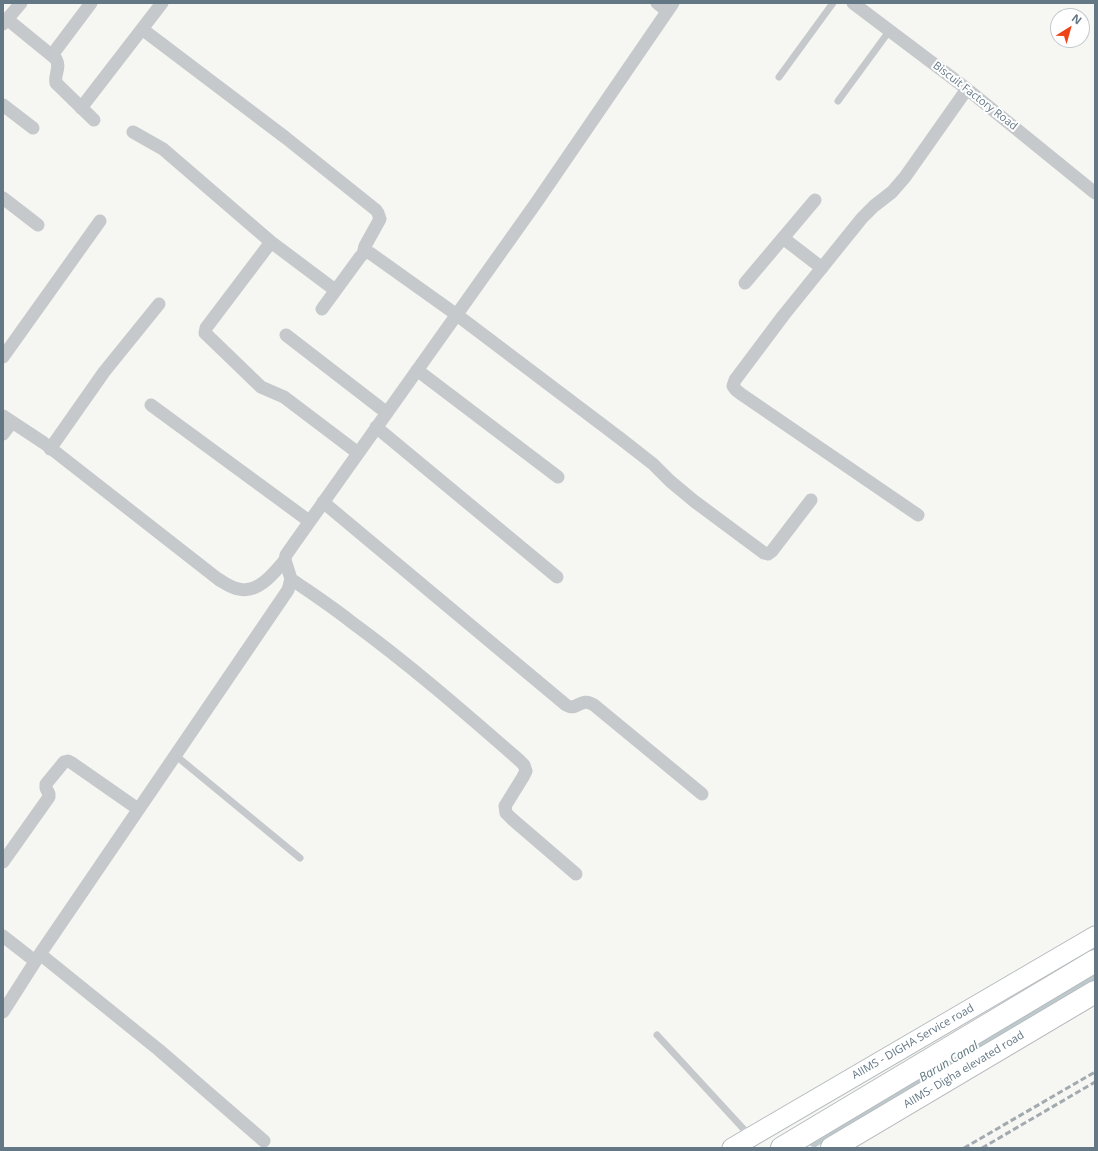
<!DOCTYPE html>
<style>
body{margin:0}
#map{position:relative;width:1098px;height:1151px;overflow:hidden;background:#f6f6f2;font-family:"Open Sans",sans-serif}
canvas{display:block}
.frame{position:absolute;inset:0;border:4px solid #637785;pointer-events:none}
.north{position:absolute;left:1050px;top:8px;width:40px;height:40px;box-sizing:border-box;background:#fff;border:1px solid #c1c9ce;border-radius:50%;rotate:37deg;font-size:11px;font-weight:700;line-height:16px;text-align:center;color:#637785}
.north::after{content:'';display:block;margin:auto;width:14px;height:18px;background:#ee431a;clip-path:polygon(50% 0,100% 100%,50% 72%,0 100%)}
</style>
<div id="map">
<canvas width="1098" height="1151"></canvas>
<div class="frame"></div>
<div class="north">N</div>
</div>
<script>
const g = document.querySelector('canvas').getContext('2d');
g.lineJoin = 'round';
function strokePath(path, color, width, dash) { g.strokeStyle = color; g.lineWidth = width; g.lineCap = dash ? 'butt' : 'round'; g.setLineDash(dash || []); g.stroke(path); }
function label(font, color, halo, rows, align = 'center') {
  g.font = font + ' "Open Sans",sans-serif'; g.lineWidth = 4; g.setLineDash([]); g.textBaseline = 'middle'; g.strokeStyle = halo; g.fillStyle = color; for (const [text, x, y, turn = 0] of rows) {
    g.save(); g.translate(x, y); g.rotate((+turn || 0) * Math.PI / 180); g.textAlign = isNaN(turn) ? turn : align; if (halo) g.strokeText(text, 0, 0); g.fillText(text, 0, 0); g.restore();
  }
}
strokePath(new Path2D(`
 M814 1141 1095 976`), '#bcc9cd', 12);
const secondary = new Path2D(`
 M732 1148 1095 936`);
const motorway = new Path2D(`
 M782 1148 1095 961
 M832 1148 1095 992`);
strokePath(secondary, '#b5bbbf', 21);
strokePath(motorway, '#b7bbbe', 24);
strokePath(new Path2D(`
 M779 77 833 3
 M838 101 890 30
 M175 755 300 858
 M657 1035 750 1136`), '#c5c9cc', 7);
strokePath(new Path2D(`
 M657 3 667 11
 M853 3 967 89 1095 193
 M7 19 56 59C61 68 54 74 56 83L94 120
 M3 24 21 3
 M142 29 286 138 376 210 378 213 380 219 365 246 363 254
 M52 55 91 3
 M3 105 33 128
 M81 108 162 3
 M133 132 163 149 271 242 335 290
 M3 198 38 225
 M783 238 822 268
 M271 242 206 328 205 333 261 387 284 397 358 453
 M745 283 815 200
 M322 309 360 257 365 252 370 253 457 315 621 439 653 464 670 481 694 501 764 553 768 554 772 551 811 500
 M286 335 387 413
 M3 357 100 221
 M417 370 558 477
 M151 405 309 521
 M3 416 44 443 218 579C225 583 231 588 239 589 258 594 274 573 285 560
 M376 427 557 577
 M3 434 12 422
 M50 449 104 372 159 304
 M323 502 566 705C578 712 580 696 594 705L702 794
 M918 515 741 394 736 390 733 386 735 380 783 316 862 218 874 206 892 192 905 177 967 89
 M291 579C311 593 331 606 350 621 409 664 464 712 519 760L524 765 526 771 523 777 505 806 506 813 512 819 576 874
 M3 862 49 797V794L46 788V784L64 762 68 761 72 763 138 809
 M3 936 35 961
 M40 954 159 1050 264 1141
 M3 1012 40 954 288 590 291 579 285 560 286 555 293 545 536 203 673 3`), '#c5c9cc', 13);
strokePath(secondary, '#fff', 19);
strokePath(motorway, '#fff', 22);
strokePath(new Path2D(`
 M964 1148 1095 1072
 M982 1148 1095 1082`), '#a3aaaf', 3, [6, 3]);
label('11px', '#637785', '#fff', [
 ["Biscuit Factory Road",975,96,38],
 ["AIIMS - DIGHA Service road",913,1042,-30],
 ["AIIMS- Digha elevated road",964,1070,-31]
]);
label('italic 12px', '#5f7a82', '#fff', [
 ["Barun Canal",949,1062,-31]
]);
</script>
